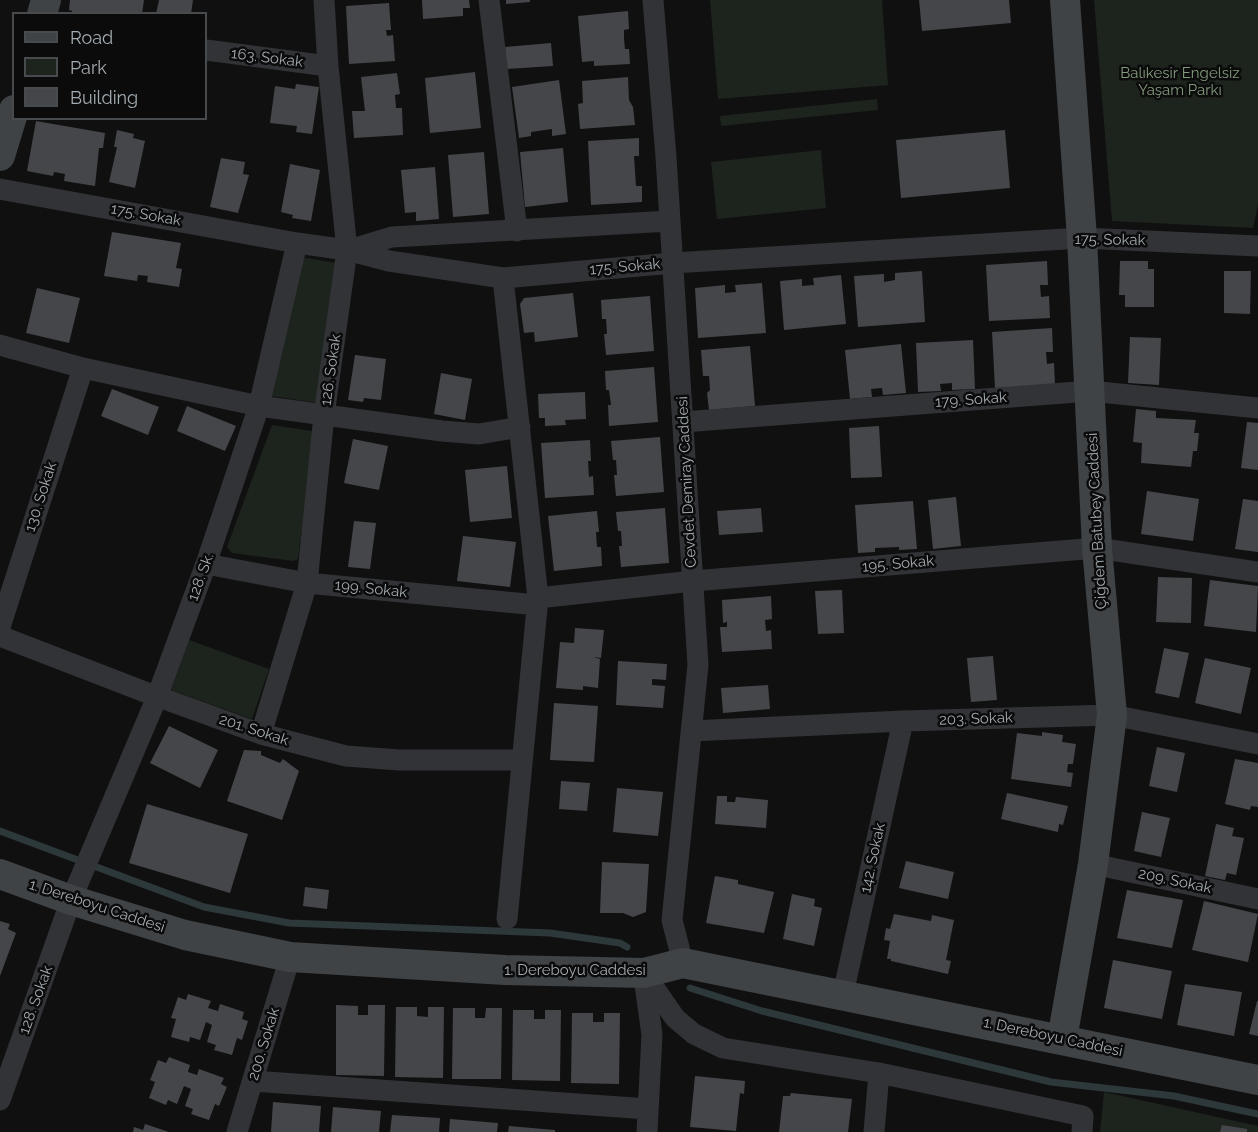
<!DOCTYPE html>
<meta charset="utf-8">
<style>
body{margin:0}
#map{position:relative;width:1258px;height:1132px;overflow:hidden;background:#101011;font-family:Raleway,sans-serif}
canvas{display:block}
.legend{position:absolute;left:12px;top:12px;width:195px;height:108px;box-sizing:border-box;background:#0b0b0c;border:2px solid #474b4e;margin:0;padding:8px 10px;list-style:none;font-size:18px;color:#a2abb0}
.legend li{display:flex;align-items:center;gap:12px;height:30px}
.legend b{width:30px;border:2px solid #474b4e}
</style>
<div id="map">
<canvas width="1258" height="1132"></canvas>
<ul class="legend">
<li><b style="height:8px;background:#3f4345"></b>Road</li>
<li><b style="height:16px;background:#1d231d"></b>Park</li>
<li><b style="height:16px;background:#444649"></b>Building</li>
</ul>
</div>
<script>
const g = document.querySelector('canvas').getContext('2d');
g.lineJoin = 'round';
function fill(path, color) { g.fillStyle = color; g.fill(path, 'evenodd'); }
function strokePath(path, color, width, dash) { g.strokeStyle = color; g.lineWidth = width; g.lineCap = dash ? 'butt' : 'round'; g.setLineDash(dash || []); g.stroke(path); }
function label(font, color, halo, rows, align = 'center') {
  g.font = font + ' Raleway,sans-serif'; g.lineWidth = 5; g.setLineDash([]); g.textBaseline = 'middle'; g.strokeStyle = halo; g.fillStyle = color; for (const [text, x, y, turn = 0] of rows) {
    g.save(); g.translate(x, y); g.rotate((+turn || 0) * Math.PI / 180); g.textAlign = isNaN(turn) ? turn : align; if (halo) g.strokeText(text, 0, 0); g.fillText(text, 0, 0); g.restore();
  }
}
fill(new Path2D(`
 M710 0H882L888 85 718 99Z
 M1094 0H1258V204L1253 228 1112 221Z
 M877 99 878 110 721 126 720 116Z
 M821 150 826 208 717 219 711 162Z
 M301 257 336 263 318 403 271 396Z
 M272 425 312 431 315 434 298 559 293 561 232 553 227 547Z
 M189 640 269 669 252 719 171 690Z
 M1104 1092 1258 1126V1132H1100Z`), '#1d231d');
strokePath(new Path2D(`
 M0 831 204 907 289 923 550 933 620 943 627 947
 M690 988 762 1011 1051 1082 1174 1096 1258 1114`), '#2d383a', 7);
fill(new Path2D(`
 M70 0H144L142 14H72V11L69 10Z
 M159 0H193L191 14H156Z
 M422 0H469L470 8H463V16L423 19Z
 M506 0H530V2L506 4Z
 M919 0H1009L1011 23 922 31Z
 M389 3 391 30H386L387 36 393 35 395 61 349 64 346 6Z
 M628 11 629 29 624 30V39L625 49H629L630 64 594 66V61L582 62 578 16Z
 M551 43 553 66 507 69 505 47Z
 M475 72 481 128 430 133 425 78Z
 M397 73 400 94 395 95 396 108H402L403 135 354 138 352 111H365L361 77Z
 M628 77 629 100 633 107 635 125 580 129 578 104 583 103 582 81Z
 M559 80 566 134 552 136V129L531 132V136L519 138 512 87Z
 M296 84 319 87 312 134 296 132 297 126 270 123 275 86 295 89Z
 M36 121 105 133 103 148H99L95 186 64 181 65 174 54 172 53 176 27 171Z
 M117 130 134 134 133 138 145 141 135 188 109 182 117 147H114Z
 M1005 130 1010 188 901 198 896 140Z
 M639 138V156H634L636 186H642V202L591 205 588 141Z
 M563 148 568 202 525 207 520 152Z
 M484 152 489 214 453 217 448 155Z
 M221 158 245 162 243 174 249 175 238 213 210 207Z
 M290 164 320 170 311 221 292 218 293 215 281 212Z
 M435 167 439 219 416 221V212L405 213 401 170Z
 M112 232 181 243 176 268 182 269 179 287 147 282 148 276 138 275 137 281 104 276Z
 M1047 261 1048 285H1040L1041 297 1049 296 1050 318 989 321 986 265Z
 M1120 261H1148V269H1154V307H1125V295H1119Z
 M922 271 925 322 858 327 854 276 884 274V282L895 280V273Z
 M1224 271H1251L1250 314 1224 313Z
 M841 275 846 324 784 330 780 281 802 279V286L814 285 813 278Z
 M762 283 766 333 698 338 695 288 725 285V293L736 292 735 285Z
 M37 288 80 298 69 343 26 333Z
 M573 293 578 337 535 342 534 332 524 333 520 304 524 298Z
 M650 296 654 351 606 355 604 334H607L606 319H602L601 300Z
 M1052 328 1053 352H1046L1047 364 1054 363 1055 385 995 388 992 332Z
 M1130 337 1161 338 1159 385 1128 383Z
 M973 340 975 389 952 390V383L940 384 941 391 918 392 916 343Z
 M901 344 906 393 883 395 882 388 871 389 872 397 850 399 845 350Z
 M750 346 755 406 709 410 707 393 710 390 709 376H703L701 350Z
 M355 355 386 359 381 400 364 398 363 402 348 400Z
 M654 367 658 422 609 426 608 405H611L609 390H606L605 371Z
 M441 373 472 379 465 420 434 414Z
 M112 389 159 407 148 435 101 416Z
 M585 392 586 419 565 420 566 425 545 426V418H539L538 394Z
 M187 406 236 426 225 451 177 431Z
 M1136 409 1156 411V418L1196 420 1194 433H1199L1197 451H1193L1191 467 1141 463 1142 443 1133 442Z
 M1247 422 1258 423V470L1241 468Z
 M879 426 882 477 851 478 849 428Z
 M660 437 664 492 616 496 614 475H617L616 460H613L611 441Z
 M353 439 388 446 379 490 344 483Z
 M590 440 591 461H588L589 477 593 476 594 495 545 498 541 443Z
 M507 466 512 518 470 522 465 470Z
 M1147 491 1199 499 1193 541 1141 534Z
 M956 497 961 546 933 549 928 500Z
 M1243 499 1258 501V552L1235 549Z
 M913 501 917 549 899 550V547L875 548V552L858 553 855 505Z
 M665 508 669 563 621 567 619 546H622L621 531H618L616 512Z
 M761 508 763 532 719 535 717 511Z
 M597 511 599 532H596L597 547H601L602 566 554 571 548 516Z
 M354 521 376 523 370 569 348 567Z
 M463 536 516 542 510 587 457 581Z
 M1158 577 1192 578 1191 623 1156 622Z
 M1210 580 1258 586 1256 632 1204 626Z
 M842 590 844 633 818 634 815 591Z
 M771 596 772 619 765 620 766 631 771 630 772 649 722 652 720 627H727V622L723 623 722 600Z
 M575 628 604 630 601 658 593 657 600 659 598 688 583 686V690L556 688 560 642 574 643Z
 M1164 648 1189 653 1179 698 1155 693Z
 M993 656 997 700 971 702 967 658Z
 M1205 658 1251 668 1241 714 1195 703Z
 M618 661 667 664 666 680 652 679V685L665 686 663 708 616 705Z
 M768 685 770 709 723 713 721 688Z
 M554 703 598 706 594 762 550 760Z
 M169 726 218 750 200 788 150 763Z
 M1042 732 1063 735 1062 742 1076 744 1073 764H1068L1067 772 1073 773 1071 787 1011 779 1017 733 1042 736Z
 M1157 747 1185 753 1177 792 1149 786Z
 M244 750 261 751V755L280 763 283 759 299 771 282 820 227 801Z
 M1235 759 1258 763V807L1251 806 1250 810 1225 804Z
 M561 781 590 783 587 811 559 809Z
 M617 788 663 792 658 836 613 832Z
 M1007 793 1068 806 1063 825 1059 824 1058 832 1001 819Z
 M717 796H727V802H735L736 797 768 800 766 828 715 824Z
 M147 804 248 834 230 893 129 863Z
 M1142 812 1170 818 1161 857 1134 851Z
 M1216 824 1234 828 1232 836 1244 838 1236 875 1227 873 1225 880 1205 876Z
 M906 861 954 872 948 899 899 888Z
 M602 862 649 864 646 912 633 917 623 913H600Z
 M715 876 738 880V884L774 892 764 933 706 923Z
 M305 887 329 890 327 909 303 906Z
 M1127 890 1183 900 1172 948 1117 938Z
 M792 894 815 899 814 906 822 908 814 946 783 939Z
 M1204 901 1258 914 1248 962 1192 950Z
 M894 914 931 921 932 915 954 920 946 960 951 961 948 974 891 961V959H887L890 941 884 940 886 928 890 929Z
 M0 921 10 924 8 929 16 933 0 976Z
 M1113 960 1172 971 1162 1019 1104 1008Z
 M1185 984 1242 992 1234 1036 1177 1025Z
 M188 994 211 1001 208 1008 218 1011 220 1004 244 1012 242 1019 248 1021 242 1040 237 1038 232 1055 214 1050 216 1045 207 1042 212 1025 206 1022 200 1040 190 1037 189 1042 171 1037 176 1019 171 1018 178 997 186 1000Z
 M1257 1001H1258V1036L1249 1034Z
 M336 1005 358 1006V1015H368V1005H385L384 1076 336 1075Z
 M396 1007H417V1016L428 1017V1007H444L443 1078 395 1077Z
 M453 1008H475V1018H485L486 1008H502L501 1079H452Z
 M513 1010H534V1019H545V1010H561L560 1081 512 1080Z
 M572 1013H593V1022H604V1013H620L619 1084 571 1083Z
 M169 1057 190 1065 188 1072 197 1075 199 1069 224 1078 221 1084 227 1087 219 1106 215 1104 209 1120 191 1114 193 1109 185 1106 191 1089 184 1086 177 1104 168 1100 166 1105 149 1098 155 1082 150 1080 158 1060 166 1063Z
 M695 1076 745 1081 744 1094 740 1093 736 1131 690 1127Z
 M791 1093 852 1099 848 1132H779L783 1096H790Z
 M273 1102 321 1106 319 1132H271Z
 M333 1107 381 1111 379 1132H331Z
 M392 1115 440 1118 439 1132H390Z
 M450 1119 498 1123 497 1132H449Z
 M145 1124 169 1132H133L134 1127 143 1130Z
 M1222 1125 1247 1129V1132H1220Z
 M509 1126 555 1130V1132H508Z`), '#444649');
strokePath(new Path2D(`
 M489 0 517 231
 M653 0 666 157 698 665 672 920 683 963
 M206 50 328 66
 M0 189 297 243 347 250 389 261 503 278 673 263 1082 238 1258 246
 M349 250 392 237 670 221
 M503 278 538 598 507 919
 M0 345 83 368 259 406 442 431 479 434 520 427
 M683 422 1090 391 1258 408
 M206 564 307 583 537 605
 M538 598 693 581 1097 548 1258 572
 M0 627 83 368
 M0 636 145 692 261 734 346 756 399 760H522
 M691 731 903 721 1112 715 1258 744
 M261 734 307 583 324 415 347 250 328 66 324 0
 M1093 864 1258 899
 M644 973 675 1018 694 1034 723 1048 879 1073 1083 1116 1082 1132
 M644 977 652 1035 647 1132
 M843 994 903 721
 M253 1081 648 1109
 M0 1100 71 900 157 697 206 564 259 406 297 243
 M237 1132 290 957
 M874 1132 879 1073`), '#313336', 21);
strokePath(new Path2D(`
 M42 14 46 0
 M0 156 14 110
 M0 874 71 900 185 935 290 957 505 970 644 973 683 963 1258 1080
 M1062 1039 1093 864 1112 715 1097 548 1082 238 1065 0`), '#3f4345', 30);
label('15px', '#a2abb0', '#0b0b0c', [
 ["163. Sokak",267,58,7],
 ["175. Sokak",146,215,10],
 ["175. Sokak",1110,240,1],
 ["175. Sokak",625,267,-5],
 ["126. Sokak",331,370,-82],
 ["179. Sokak",971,400,-4],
 ["Cevdet Demiray Caddesi",687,482,-93],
 ["130. Sokak",41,497,-72],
 ["Çiğdem Batubey Caddesi",1097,521,-93],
 ["195. Sokak",898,564,-5],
 ["128. Sk.",201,577,-70],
 ["199. Sokak",371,589,6],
 ["203. Sokak",976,719,-2],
 ["201. Sokak",254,730,18],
 ["142. Sokak",873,858,-78],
 ["209. Sokak",1175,881,12],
 ["1. Dereboyu Caddesi",97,906,18],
 ["1. Dereboyu Caddesi",575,970],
 ["128. Sokak",36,1000,-70],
 ["1. Dereboyu Caddesi",1053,1037,12],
 ["200. Sokak",264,1044,-73]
]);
label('15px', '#829a7b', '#0b0b0c', [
 ["Balıkesir Engelsiz",1180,73],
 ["Yaşam Parkı",1180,90]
]);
</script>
